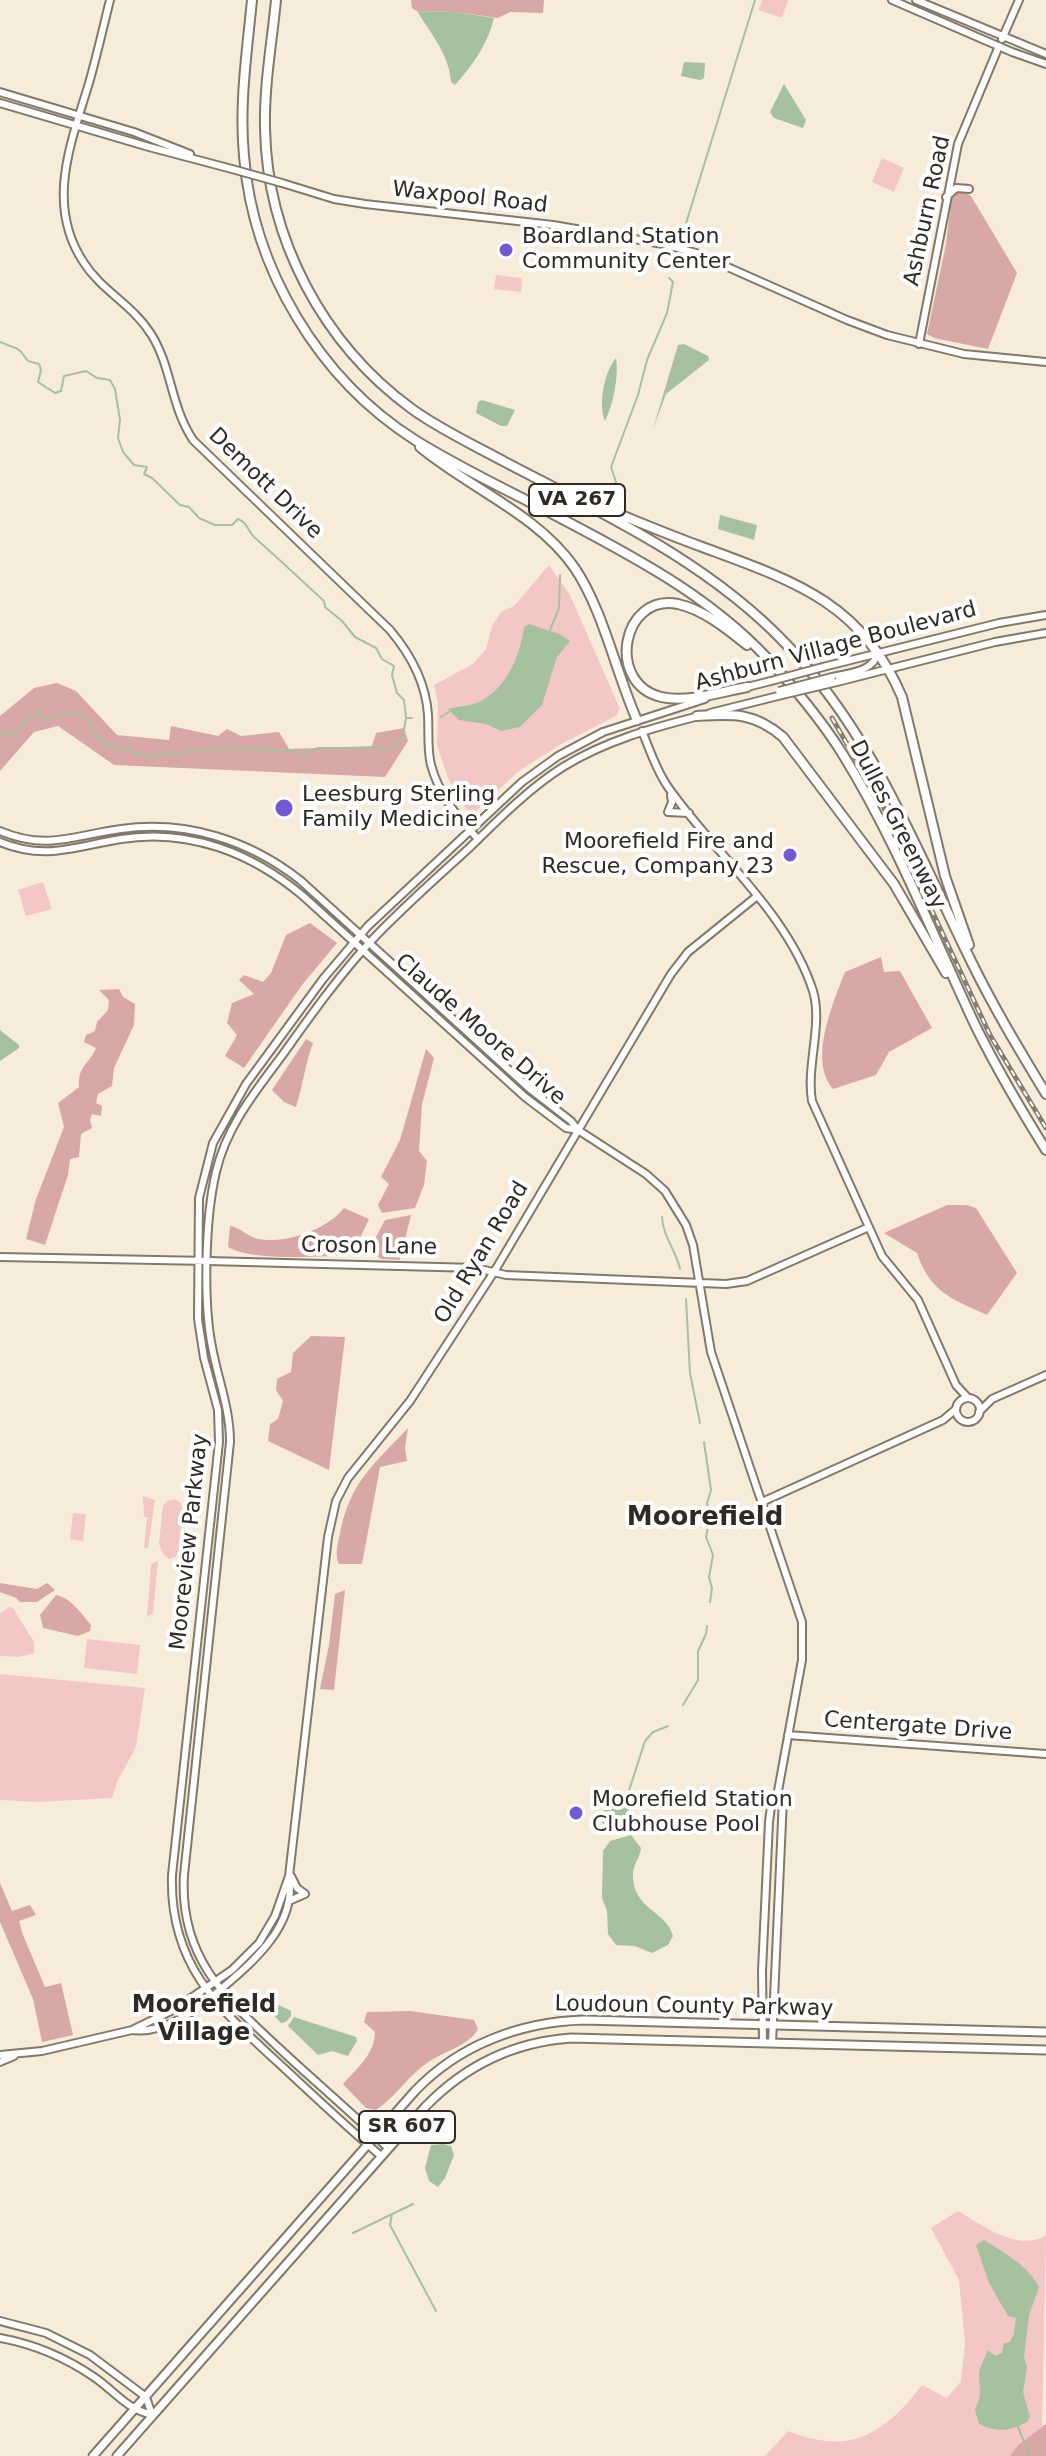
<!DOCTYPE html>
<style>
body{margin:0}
canvas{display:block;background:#f7ecda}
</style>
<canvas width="1046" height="2456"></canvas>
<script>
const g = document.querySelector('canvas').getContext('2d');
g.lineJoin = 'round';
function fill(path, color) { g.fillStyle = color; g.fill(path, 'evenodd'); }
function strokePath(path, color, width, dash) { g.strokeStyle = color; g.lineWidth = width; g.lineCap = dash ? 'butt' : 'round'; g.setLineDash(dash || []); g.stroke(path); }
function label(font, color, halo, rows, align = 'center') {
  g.font = font + ' "DejaVu Sans",sans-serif'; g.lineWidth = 8; g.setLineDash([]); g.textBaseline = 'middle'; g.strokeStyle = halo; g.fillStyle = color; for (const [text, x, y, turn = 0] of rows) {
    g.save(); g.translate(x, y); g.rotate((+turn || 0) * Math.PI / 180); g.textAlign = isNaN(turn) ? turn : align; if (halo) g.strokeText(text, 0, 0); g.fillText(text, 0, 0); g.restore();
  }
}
fill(new Path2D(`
 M762 0H788L782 18 759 10Z
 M882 158 904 168 894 192 872 182Z
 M496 275 522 278 521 292 494 289Z
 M549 565 570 595 620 709 616 716 563 743 519 771 476 811 467 810 448 778 437 745 438 704 434 685 473 664 486 649 492 626 501 612 514 606Z
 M43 882 52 909 26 916 18 890Z
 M143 1496 155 1500 148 1548H144L147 1517H144Z
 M174 1499 181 1503 183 1510 178 1552 175 1557 169 1559 163 1554 159 1544 163 1506 167 1501Z
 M73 1513 86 1514 83 1541 70 1539Z
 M158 1561 153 1613 147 1617 151 1564Z
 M9 1607 13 1608 34 1642V1653L19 1657 0 1656V1613Z
 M87 1639 140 1645 137 1674 84 1668Z
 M0 1674 145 1688 136 1747 117 1782 112 1798 37 1802 0 1800Z
 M958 2211C982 2225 1019 2253 1046 2235L1042 2427 1017 2446 1010 2456H765L788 2431C851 2456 884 2434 922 2385L947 2398 961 2381 965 2343 959 2280 931 2228Z`), '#f3c7c6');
fill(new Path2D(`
 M411 0H544L543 13 510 12 498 18 456 12 417 11 412 8Z
 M961 190 971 196 1017 273 988 349 934 338 927 334 946 244 951 199 955 192Z
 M57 683 76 691 117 735 169 740 171 726 218 736 227 729 241 736 279 732 289 749 372 746 376 733 404 728 408 741 385 777 114 765 58 726 34 732 0 771V716L34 688Z
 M310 923 337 943 302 985 244 1068 225 1056 237 1035 227 1023 232 1003 254 994 239 980 244 975 263 982 271 973 286 935Z
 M881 957 884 972 900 971 932 1028 889 1052 876 1075 833 1089C808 1060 833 1003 845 972Z
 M119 989 123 997 135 1004 134 1025 114 1068 112 1086 98 1094 96 1103 102 1106 101 1116 92 1114 90 1120 92 1128 81 1134 79 1157 70 1159 68 1175 45 1245 26 1239 36 1199 64 1127 58 1103 79 1087C78 1065 88 1066 96 1048L84 1042 86 1035 95 1031 97 1022 108 1010 109 1000 99 990Z
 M306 1039 313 1043C305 1064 303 1086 296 1107L284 1102 272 1090Z
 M426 1049 434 1058 422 1104 419 1151 427 1161 424 1185 415 1208 382 1213 378 1205 389 1184 381 1177 400 1140Z
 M947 1205H966L976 1208 1017 1273 987 1315C952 1299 930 1292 917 1253L884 1233Z
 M344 1208 369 1219 352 1255C320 1256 255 1262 228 1247L230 1226C242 1228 246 1236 258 1239 285 1244 327 1230 344 1208Z
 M411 1215 400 1260 381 1259 369 1250 385 1220Z
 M311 1336 345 1337 329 1470 268 1441 270 1424 278 1419 283 1401 276 1390 277 1379 291 1372 293 1353Z
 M408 1428 405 1448 407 1461 380 1467 362 1564H339C334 1554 338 1544 340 1533 350 1482 374 1464 408 1428Z
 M0 1583 37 1589 47 1583 55 1590 37 1602H20L16 1598 0 1592Z
 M345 1590 334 1690 320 1689 329 1645 335 1594Z
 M56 1595C71 1598 81 1613 91 1625L90 1631 78 1636 43 1628 40 1615Z
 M0 1883 12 1911 30 1905 36 1915 19 1921 23 1935 45 1987 61 1983 73 2035 42 2042 33 1999 0 1922Z
 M410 2011 474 2020 478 2029C470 2045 445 2051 430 2061 409 2074 397 2096 376 2110L366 2108 343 2084C356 2069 375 2054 375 2032L364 2022 367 2012Z
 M1046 2424V2456H1010L1017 2446Z`), '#d8a8a7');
fill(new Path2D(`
 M417 11 456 12 494 18C488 44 472 66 455 85L451 82C449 54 431 34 417 11Z
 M684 62 705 63 704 78 700 80 681 76Z
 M784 84 806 120 803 128 774 118 770 112Z
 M684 344 708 356 709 360 666 394 653 429 678 345Z
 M616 358C619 377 613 405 605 421 598 405 604 372 616 358Z
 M482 400 515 410 507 426H501L476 413 478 402Z
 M720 515 757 525 754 540 718 529Z
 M529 624 559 634 570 641 557 657 542 705 520 727 501 731 486 724 459 720 448 709C458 706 470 706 479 702 507 688 520 656 524 627Z
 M0 1030 19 1045V1048L0 1061Z
 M626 1800 632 1804 627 1814 635 1820C631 1836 596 1841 603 1811L614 1801Z
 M631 1835 641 1848C640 1857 634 1863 633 1873 631 1909 667 1911 673 1936L668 1945 652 1953 635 1946 616 1945 608 1934 607 1911 602 1898 603 1851 610 1841Z
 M252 1992 291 2011V2016L286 2022 281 2023Z
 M294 2017 356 2037 357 2041 348 2056 332 2051 318 2055 288 2026Z
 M443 2144 451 2146 454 2155 445 2178 438 2187 429 2181 425 2168 431 2145Z
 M984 2240C1005 2254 1027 2264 1039 2287L1029 2315 1024 2357 1027 2367 1023 2392 1030 2417 1027 2422C1010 2431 997 2433 979 2424L975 2410 980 2396 979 2371 988 2350 995 2356 1002 2353 1004 2343 1010 2342 1014 2334 1016 2318 1008 2316 989 2283 976 2245Z`), '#a5c1a0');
strokePath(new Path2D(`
 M683 233 755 0
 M0 342C18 350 16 344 28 361L39 364 41 370 38 382 55 393 61 391 64 376 86 371 97 378 110 380 115 389 120 420 118 438 123 452 134 465 147 467 144 474 152 478 180 505 189 507 199 518 215 525H232L238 519C248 523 247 530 254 537 278 558 301 580 324 601L325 607 342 621 355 637 376 648 382 659 394 666 392 675 397 693 404 700 406 718H412
 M599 493 601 487 612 488 616 482 611 467 638 395 647 360 667 313 673 282 669 278
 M550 630 559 608 560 575
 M441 717 449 712
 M0 733 17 734 28 717 38 711 44 719 76 712 88 719 91 729 101 741 115 748 149 756 228 748 306 752 318 748H391L403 736 406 718
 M662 1217C663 1237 676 1250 680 1269
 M686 1299 690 1373 700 1423
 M704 1442 711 1490 707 1503 710 1517 706 1537 713 1555 709 1577 712 1588 710 1602
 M683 1705 698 1680V1651L706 1634 707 1626
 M626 1800 645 1741 653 1732 668 1726
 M392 2214 390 2225 436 2311
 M353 2233 413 2204
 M1018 2427 1030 2456`), '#a5c1a0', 2);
const tertiary = new Path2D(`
 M110 0C103 28 97 55 89 83 71 143 45 205 84 263 102 291 133 305 151 334 172 367 170 405 193 440L390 630C411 655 426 682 428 715 429 732 427 749 431 765 439 795 458 818 478 839
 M0 92 134 132 190 154
 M0 103 149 147 232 169
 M282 183 334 199 365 204 553 225 663 244 696 253 847 320 887 335 964 354 1046 362
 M946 197 956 188 969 189
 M919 344 958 144 999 46
 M642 731C650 750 656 770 668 787 714 853 788 913 813 991 823 1024 806 1066 812 1101L882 1256 918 1300 956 1385 968 1398
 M671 795 672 802 668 812 689 813
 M0 831C47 851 75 835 121 829 186 820 249 840 300 880L531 1090 571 1121 578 1130 646 1174 665 1191 686 1225 693 1245 711 1352 802 1622V1660L778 1791 772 1799 769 1822 762 1971 763 2042
 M0 842C46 861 76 846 121 839 189 828 252 853 303 896L525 1097 566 1128 578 1130
 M208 1261 476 1268 506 1275 726 1284 747 1281 869 1227
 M956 1410a12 12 0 1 1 24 0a12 12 0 1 1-24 0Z
 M979 1412 992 1399 1046 1375
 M762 1502 943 1420 956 1409
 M788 1735 1046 1754
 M289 1901 305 1894 297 1888 291 1876
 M132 2030C167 2034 196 2010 221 1989 254 1961 297 1925 289 1876L328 1537 336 1501 348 1478 410 1401 494 1272 671 974 688 952 756 897
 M772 2043 783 1799 778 1791
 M0 2055 42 2051 132 2030 175 2009 232 1970 259 1943 275 1916 289 1876
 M0 2062 14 2056`);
const secondary = new Path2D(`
 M892 0 1012 52 1046 64
 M916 0 1046 54
 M1002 39 1019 0
 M823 667 999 623 1046 615
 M832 677C849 673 873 672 878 653
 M837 682 995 642 1046 633
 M743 688 771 681
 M710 713 782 695
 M0 1257 208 1261
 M388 2148C353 2113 315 2082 280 2049 225 1998 179 1957 184 1875L230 1442C230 1408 218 1380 212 1347 203 1302 205 1218 216 1172 226 1128 254 1093 281 1057 309 1018 337 978 370 942 400 910 434 880 467 850 497 821 528 789 563 767 605 741 652 728 699 716
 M381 2156C348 2128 316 2098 285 2069 222 2011 169 1968 172 1875L219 1442 218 1410 204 1358 198 1319 199 1198 213 1143 246 1084 323 979 368 926 522 782 558 756 603 732 705 699
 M0 2321 46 2333 90 2355 146 2397 152 2415
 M0 2338C33 2344 66 2358 94 2377 117 2393 125 2408 152 2415`);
const primary = new Path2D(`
 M93 2456 415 2091C459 2045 520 2022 583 2020L1046 2032
 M117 2456 426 2106C465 2066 514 2042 571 2038L1046 2050`);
const motorway = new Path2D(`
 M252 0C247 52 239 104 244 156 253 269 319 379 415 440 463 470 516 494 566 521 644 562 720 603 778 670 801 696 823 723 842 753 895 838 933 936 976 1027 997 1069 1021 1110 1046 1150
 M276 0C272 42 264 85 265 128 267 239 323 344 412 409 441 430 474 445 505 462 604 514 708 562 786 644 874 735 917 852 972 963 994 1008 1020 1051 1046 1094
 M420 447C469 488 537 514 574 567 603 609 616 673 637 720
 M597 505C633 520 669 535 705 548 794 581 862 603 902 697L945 876 969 945
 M747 687C720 692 689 703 661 697 606 684 621 593 678 604 704 610 727 629 747 645
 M697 716C733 714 754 712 783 737L894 884 946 973`);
strokePath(tertiary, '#837968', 10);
strokePath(secondary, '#837968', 10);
strokePath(primary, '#837968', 11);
strokePath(motorway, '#837968', 12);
strokePath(tertiary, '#fff', 6);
strokePath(secondary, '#fff', 6);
strokePath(primary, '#fff', 7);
strokePath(motorway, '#fff', 8);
const rail = new Path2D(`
 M832 718 883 806 990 1035 1046 1128`);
strokePath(rail, '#847d71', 5);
strokePath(rail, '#fff', 2, [6]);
const tertiaryBridge = new Path2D(`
 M232 169 282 183`);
const secondaryBridge = new Path2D(`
 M771 681 823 667
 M779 691 832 677
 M782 695 837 682`);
strokePath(tertiaryBridge, '#837968', 10, []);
strokePath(secondaryBridge, '#837968', 10, []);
strokePath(tertiaryBridge, '#fff', 6);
strokePath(secondaryBridge, '#fff', 6);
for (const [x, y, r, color] of [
 [506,250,8,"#7359d3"],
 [284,808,10,"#7359d3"],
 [790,855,8,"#7359d3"],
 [576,1813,8,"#7359d3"]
]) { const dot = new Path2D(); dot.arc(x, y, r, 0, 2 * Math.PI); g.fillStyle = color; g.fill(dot); strokePath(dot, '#fff', 3); }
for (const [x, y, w] of [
 [577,500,96],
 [407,2127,96]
]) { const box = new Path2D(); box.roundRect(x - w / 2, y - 16, w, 32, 6); g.fillStyle = '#fff'; g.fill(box); strokePath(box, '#2f2b24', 2); }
label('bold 20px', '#2f2b24', null, [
 ["VA 267",577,500],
 ["SR 607",407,2127]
]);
label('22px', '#2f2b24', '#fff', [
 ["Waxpool Road",470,198,6],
 ["Ashburn Road",928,211,-78],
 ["Demott Drive",265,484,44],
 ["Ashburn Village Boulevard",836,647,-15],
 ["Dulles Greenway",897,825,63],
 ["Claude Moore Drive",480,1030,41],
 ["Croson Lane",369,1247,1],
 ["Old Ryan Road",482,1253,-59],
 ["Mooreview Parkway",190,1542,-84],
 ["Centergate Drive",918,1727,4],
 ["Loudoun County Parkway",694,2007,1]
]);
label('22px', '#2f2b24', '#fff', [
 ["Boardland Station",522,237],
 ["Community Center",522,262],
 ["Leesburg Sterling",302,795],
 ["Family Medicine",302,820],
 ["Moorefield Fire and",774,842,"right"],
 ["Rescue, Company 23",774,867,"right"],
 ["Moorefield Station",592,1800],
 ["Clubhouse Pool",592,1825]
], 'left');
label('bold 24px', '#2f2b24', '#fff', [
 ["Moorefield",204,2006],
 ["Village",204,2034]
]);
label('bold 26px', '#2f2b24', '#fff', [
 ["Moorefield",705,1518]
]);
</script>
